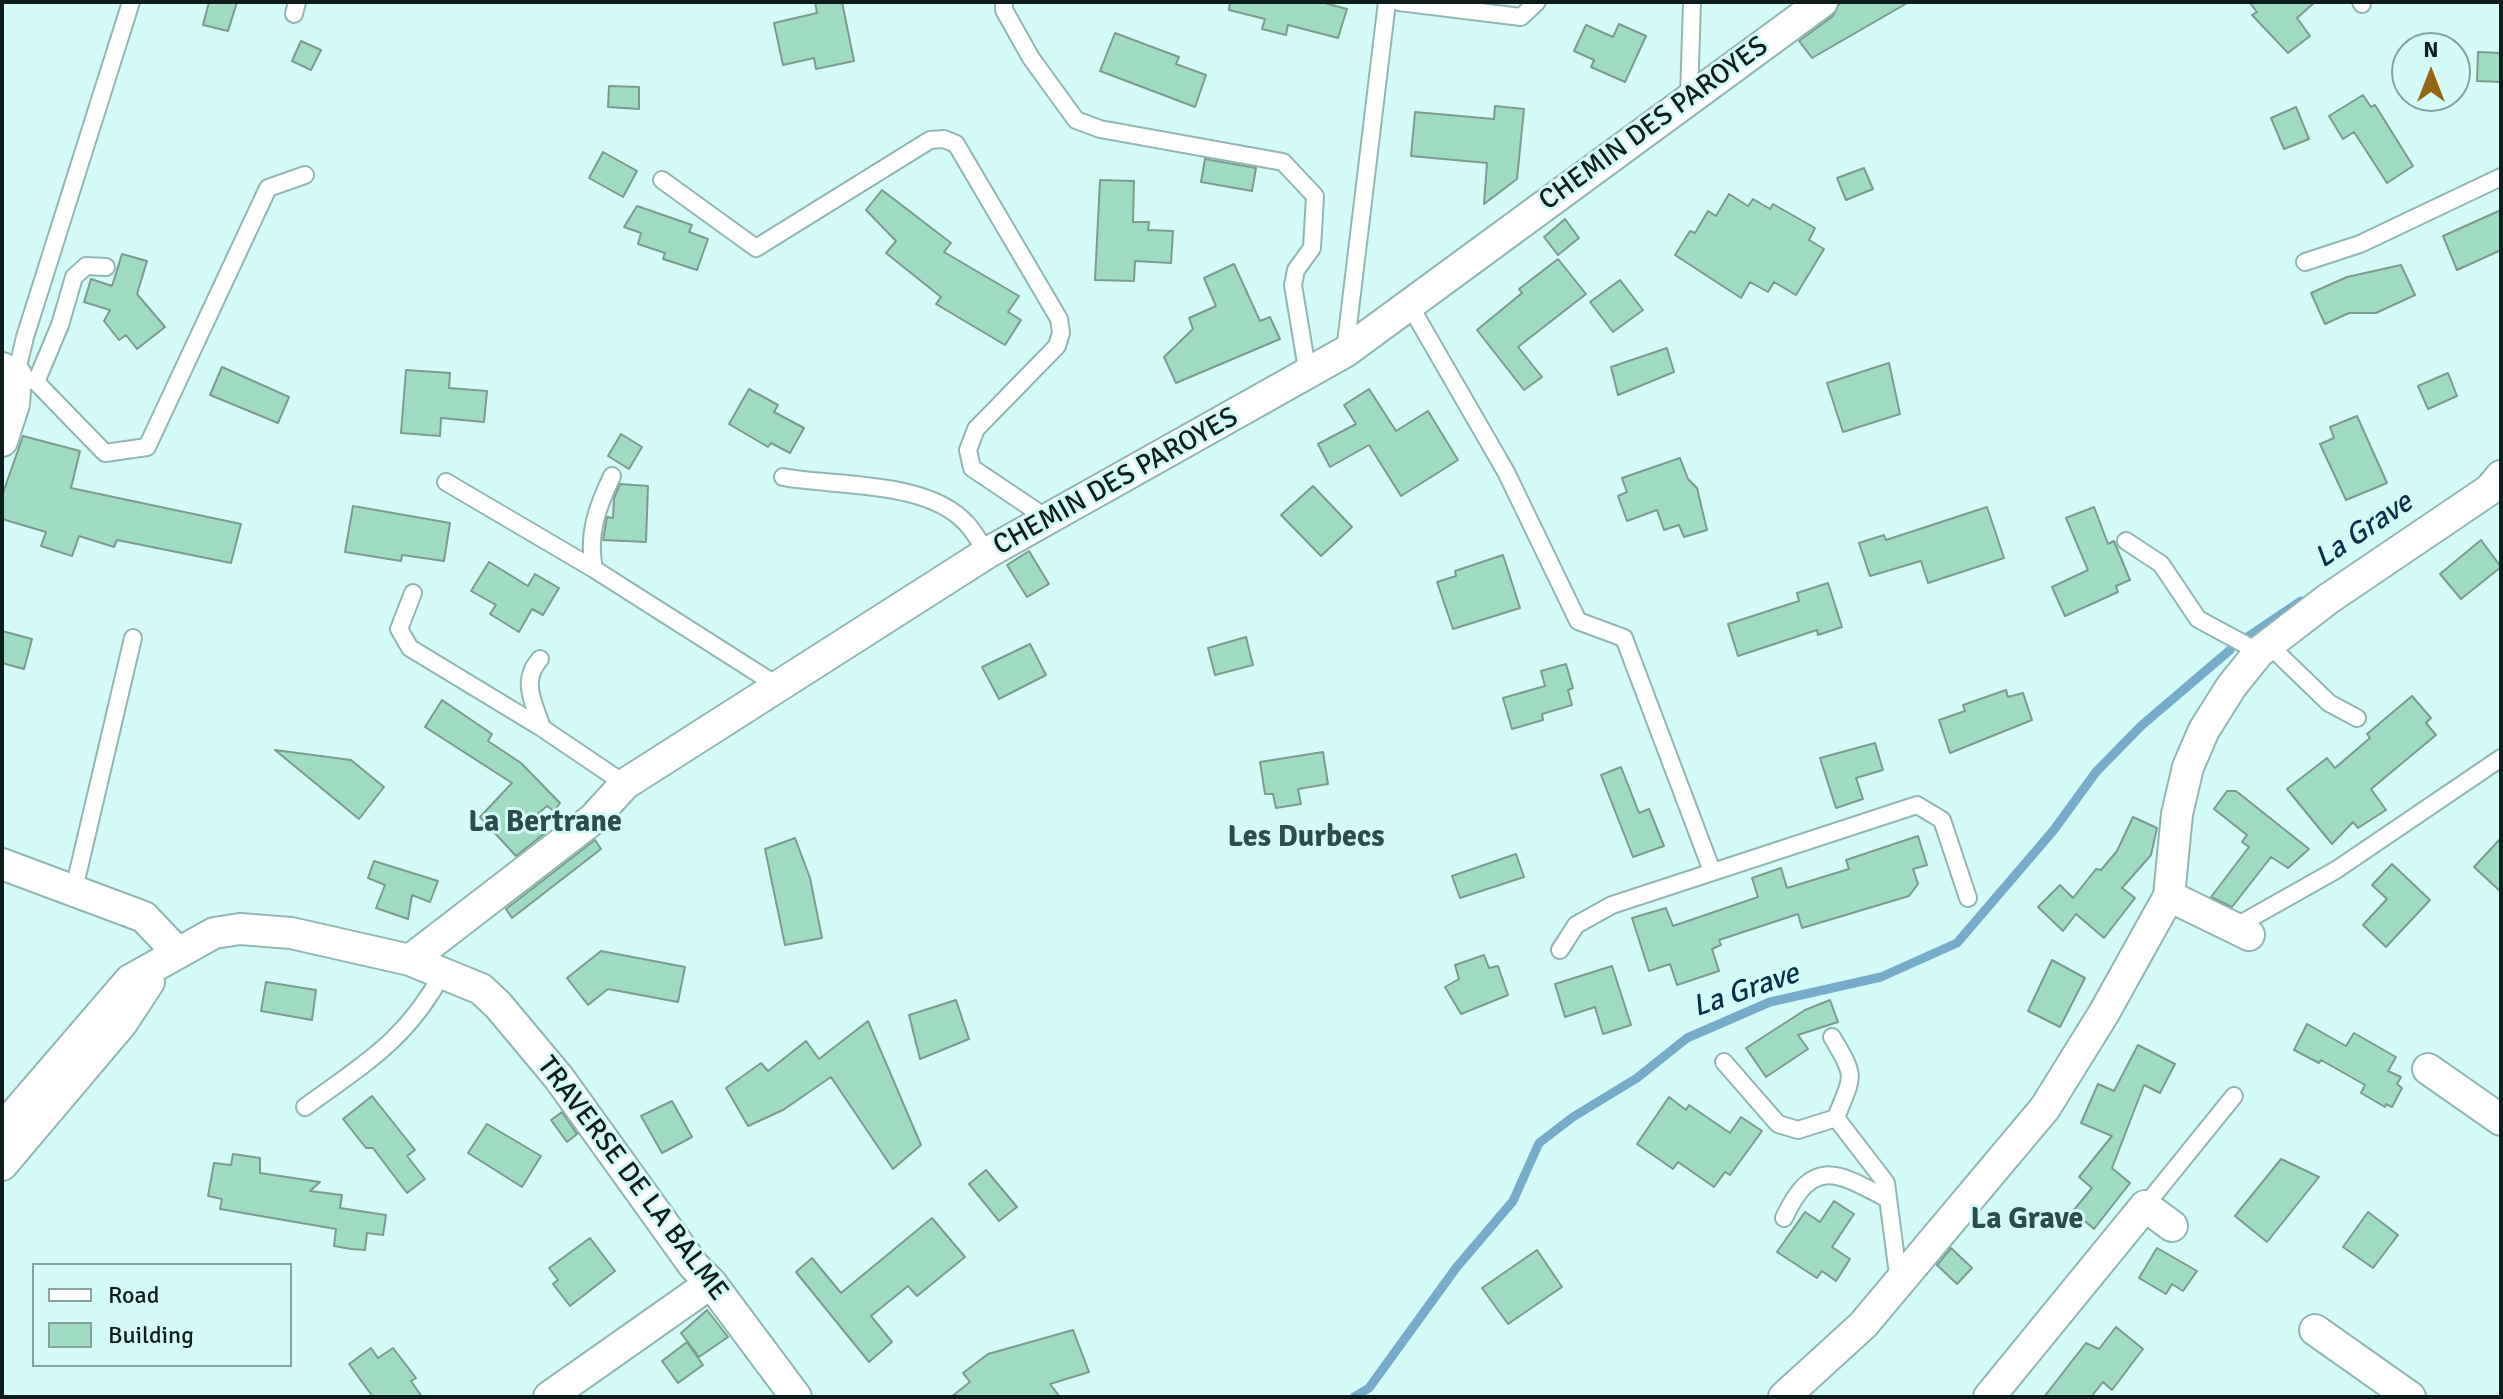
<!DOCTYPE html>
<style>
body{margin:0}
#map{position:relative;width:2503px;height:1399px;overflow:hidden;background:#d5fbf8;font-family:Signika,sans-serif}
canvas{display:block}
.frame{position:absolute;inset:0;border:4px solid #0e1c1b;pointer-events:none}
.legend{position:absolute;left:32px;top:1263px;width:260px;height:104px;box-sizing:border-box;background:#d5fbf8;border:2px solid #85a2a0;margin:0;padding:10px 14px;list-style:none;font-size:24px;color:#0e1c1b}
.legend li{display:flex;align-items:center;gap:16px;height:40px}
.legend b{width:40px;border:2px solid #85a2a0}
.north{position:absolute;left:2391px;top:32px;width:80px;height:80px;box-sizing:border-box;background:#d5fbf8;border:2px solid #85a2a0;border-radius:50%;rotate:0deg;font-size:22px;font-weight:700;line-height:32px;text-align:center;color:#0e1c1b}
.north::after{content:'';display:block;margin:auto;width:28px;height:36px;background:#936712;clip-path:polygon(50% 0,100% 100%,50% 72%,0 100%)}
</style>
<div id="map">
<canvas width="2503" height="1399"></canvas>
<div class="frame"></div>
<ul class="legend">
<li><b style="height:10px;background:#fff"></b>Road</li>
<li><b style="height:22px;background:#9fdcc3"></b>Building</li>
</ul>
<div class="north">N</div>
</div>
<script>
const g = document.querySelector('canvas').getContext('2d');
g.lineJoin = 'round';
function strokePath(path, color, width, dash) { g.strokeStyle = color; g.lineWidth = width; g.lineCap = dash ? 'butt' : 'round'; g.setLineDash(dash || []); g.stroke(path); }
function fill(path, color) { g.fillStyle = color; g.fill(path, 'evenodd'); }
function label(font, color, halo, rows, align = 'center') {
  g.font = font + ' Signika,sans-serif'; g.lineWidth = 6; g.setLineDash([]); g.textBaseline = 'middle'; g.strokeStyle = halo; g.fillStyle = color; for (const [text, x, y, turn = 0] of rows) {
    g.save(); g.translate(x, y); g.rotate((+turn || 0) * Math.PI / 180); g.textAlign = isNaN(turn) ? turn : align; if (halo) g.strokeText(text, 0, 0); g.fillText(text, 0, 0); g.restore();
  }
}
strokePath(new Path2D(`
 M2246 638 2301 601
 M1354 1397 1369 1388 1456 1268 1513 1201 1539 1143 1573 1117 1637 1078 1687 1038 1770 1002 1881 977 1957 943 2053 831 2096 772 2141 726 2230 650`), '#76abca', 9);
const building = new Path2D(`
 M209 2H237L228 31 203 25Z
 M815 2H842L854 61 816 69 814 58 783 65 774 23 817 13Z
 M1230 2H1321L1347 9 1338 38 1288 25 1286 35 1262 29 1265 19 1229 10Z
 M1840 2H1909L1812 58 1799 41 1833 16Z
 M2249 2H2315L2297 18 2310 36 2288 53 2252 15 2257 12Z
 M1619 24 1646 36 1625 82 1591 67 1594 60 1574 51 1586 25 1613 37Z
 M1115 33 1179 57 1176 64 1206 75 1195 107 1100 71Z
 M301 41 321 50 311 70 292 61Z
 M2478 52 2501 53V82L2477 81Z
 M609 86 639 87V109L608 107Z
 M2363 95 2371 107 2375 105 2413 166 2387 183 2354 132 2343 139 2329 116Z
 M1495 106 1524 109 1517 179 1484 204 1487 163 1411 156 1415 112 1494 119Z
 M2296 107 2309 139 2284 149 2271 118Z
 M603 152 637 171 623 197 589 178Z
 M1205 159 1256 168 1252 191 1201 182Z
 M1864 168 1873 189 1846 200 1837 178Z
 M1100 180 1134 181 1133 222H1149L1148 230 1173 231 1171 263 1135 261 1134 281 1095 280Z
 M882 190 951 243 944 252 1019 296 1008 312 1021 320 1005 345 936 304 941 297 886 253 896 241 866 210Z
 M1729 194 1748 206 1753 199 1770 209 1773 204 1815 228 1809 240 1824 249 1796 295 1774 282 1768 292 1750 282 1741 298 1675 255 1690 231 1695 233 1708 211 1716 216Z
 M637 206 692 225 689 232 708 239 697 270 663 259 665 253 638 244 641 233 624 227Z
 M2501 210V250L2457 270 2443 236Z
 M1565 219 1579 238 1558 255 1544 237Z
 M122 254 147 261 137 294 165 327 137 349 126 335 119 340 104 321 110 310 84 302 91 279 112 286Z
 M1558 259 1586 294 1518 347 1542 377 1524 390 1477 330 1522 293 1519 289Z
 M1234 264 1260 321 1270 317 1280 339 1176 383 1164 357 1193 329 1189 318 1216 306 1204 278Z
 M2401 265 2415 295 2376 313H2349L2325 324 2311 293 2347 277Z
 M1620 280 1643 310 1613 332 1590 302Z
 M1667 348 1674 372 1618 395 1611 367Z
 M1889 363 1900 414 1843 432 1827 383Z
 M222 367 289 397 278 423 210 395Z
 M406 370 450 373 449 388 487 391 484 422 441 418 440 436 401 433Z
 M2448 373 2457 396 2428 409 2418 386Z
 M749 389 778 405 774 412 804 428 790 453 771 443 768 447 729 424Z
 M1369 389 1396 431 1428 411 1458 460 1401 496 1369 445 1330 467 1318 444 1356 424 1344 405Z
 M2357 416 2387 483 2346 500 2320 444 2334 438 2330 427Z
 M621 434 642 447 629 469 608 456Z
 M23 436 80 451 71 488 241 524 231 563 117 540 114 547 79 536 72 556 41 546 46 532 2 519 3 493Z
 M1680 458 1688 479 1697 488 1707 530 1684 537 1679 525 1664 530 1657 510 1627 521 1618 496 1627 492 1622 478Z
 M620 484 648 486 646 542 603 540 607 517 613 518 614 498Z
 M1313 486 1352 527 1321 556 1281 515Z
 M353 506 450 523 444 561 402 555 401 561 345 552Z
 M1987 507 2004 558 1928 583 1921 561 1870 576 1859 543 1884 535 1886 540Z
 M2094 507 2108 544 2114 541 2130 580 2116 586 2118 592 2065 616 2052 587 2088 570 2066 518Z
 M2481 540 2501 567 2461 599 2440 574Z
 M1029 551 1049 584 1027 597 1007 565Z
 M1503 555 1520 608 1453 629 1437 582 1456 576 1455 571Z
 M489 562 528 586 535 574 559 588 543 615 532 609 519 632 490 614 496 605 471 591Z
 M1828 583 1842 627 1818 635 1817 630 1738 656 1728 624 1799 601 1797 593Z
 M2 631 32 639 24 669 2 663Z
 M1246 637 1253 665 1215 675 1208 648Z
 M1030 644 1046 675 999 699 982 667Z
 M1566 664 1573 688 1568 690 1572 705 1542 714 1543 720 1512 729 1503 698 1545 686 1541 671Z
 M2006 690 2008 697 2023 693 2032 720 1950 753 1939 720 1965 711 1963 705Z
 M2412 696 2431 718 2426 723 2436 735 2371 789 2386 810 2358 828 2353 822 2332 844 2287 789 2327 758 2335 768 2370 738 2367 734Z
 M442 700 492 734 488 741 521 763 560 803 554 811 547 806 532 819 545 833 516 856 480 817 512 783 425 727Z
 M1875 743 1883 770 1856 778 1863 799 1836 808 1820 758Z
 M275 750 351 760 384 787 359 819Z
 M1323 752 1328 784 1298 789 1301 804 1276 808 1273 794H1265L1260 762Z
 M1621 767 1639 813 1649 809 1664 846 1633 857 1601 775Z
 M2227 791H2236L2309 849 2288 868 2271 857 2232 907 2211 897 2249 847 2242 842 2247 835 2214 809Z
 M2133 817 2157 828 2151 855 2122 888 2135 898 2104 938 2076 914 2063 931 2038 907 2060 885 2073 898 2096 869 2101 870 2117 851Z
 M1918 836 1927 865 1913 869 1918 884 1909 896 1802 928 1798 914 1719 940 1721 945 1712 949 1719 971 1677 985 1670 964 1649 971 1632 918 1666 908 1673 926 1758 897 1752 878 1781 868 1787 888 1849 869 1846 860Z
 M795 838 810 878 822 938 785 945 765 849Z
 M2501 838V892L2474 867Z
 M595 840 601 849 512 918 506 909Z
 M1516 854 1524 877 1460 898 1452 876Z
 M374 861 438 881 430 902 412 895 408 919 376 908 385 885 368 878Z
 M2392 864 2430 900 2386 947 2363 925 2387 899 2372 885Z
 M601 951 685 967 678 1002 608 989 588 1005 567 978Z
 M1484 955 1489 968 1498 966 1508 995 1461 1014 1445 987 1459 979 1455 965Z
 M2052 960 2085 978 2060 1027 2028 1011Z
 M1612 966 1631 1025 1603 1034 1595 1007 1565 1017 1555 984Z
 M266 982 316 990 312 1020 261 1011Z
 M956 1000 969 1039 920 1059 909 1015Z
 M1830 1000 1838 1022 1798 1035 1808 1049 1766 1077 1746 1048 1805 1010Z
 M868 1021 921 1145 893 1169 831 1077 783 1110 748 1126 726 1088 761 1063 768 1071 806 1041 819 1059Z
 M2307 1024 2346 1046 2354 1033 2396 1057 2388 1071 2401 1077 2397 1084 2402 1088 2392 1107 2386 1104 2385 1107 2361 1093 2365 1085 2321 1060 2319 1063 2294 1050Z
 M2138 1045 2175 1064 2160 1093 2144 1085 2112 1168 2130 1183 2094 1229 2073 1211 2092 1188 2079 1177 2112 1136 2081 1123 2098 1084 2114 1091Z
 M372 1096 415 1150 407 1156 425 1179 407 1193 373 1148H366L343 1119Z
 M1669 1097 1686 1110 1689 1105 1730 1133 1741 1117 1762 1131 1730 1175 1725 1172 1714 1187 1678 1162 1673 1169 1637 1144Z
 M672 1101 692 1137 662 1153 641 1116Z
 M562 1112 577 1134 567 1142 551 1120Z
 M487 1124 541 1156 522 1187 468 1153Z
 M233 1154 260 1158V1173L320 1182 310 1191 342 1195 340 1208 386 1215 383 1235 367 1233 365 1250 351 1249 334 1246 336 1229 220 1209 222 1199 208 1196 214 1163 231 1165Z
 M2281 1159 2319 1177 2267 1242 2235 1216Z
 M986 1170 1017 1207 999 1221 969 1184Z
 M1834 1201 1854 1214 1832 1247 1850 1259 1836 1281 1822 1271 1817 1278 1777 1252 1805 1212 1820 1222Z
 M2368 1212 2398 1235 2373 1268 2343 1247Z
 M932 1218 965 1257 917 1296 908 1286 871 1316 892 1342 869 1362 796 1272 812 1258 841 1293Z
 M590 1238 615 1271 570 1306 553 1284 558 1280 549 1268Z
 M1951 1248 1972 1268 1957 1284 1937 1265Z
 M2157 1248 2197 1271 2183 1291 2172 1284 2166 1294 2139 1278Z
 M1537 1250 1562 1287 1508 1324 1482 1288Z
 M707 1310 728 1337 699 1357 681 1333Z
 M2116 1327 2143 1349 2112 1390 2103 1382 2091 1397H2044L2086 1343 2099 1349Z
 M1073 1330 1089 1372 1050 1384 1060 1397H951L970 1382 963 1373 988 1354Z
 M687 1342 703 1365 678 1383 662 1361Z
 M371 1348 378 1358 393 1348 416 1378 411 1381 422 1397H373L349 1364Z`);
fill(building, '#9fdcc3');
strokePath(building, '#7d9b8e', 2);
const lane = new Path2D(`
 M131 2 25 337 16 375 36 382 105 453 147 447 268 188 305 175
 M1004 2V10L1031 58 1076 120 1100 129 1283 162 1315 196 1312 248 1296 270 1293 285 1308 375
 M1399 2 1521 17 1537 2
 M2361 2 2362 4
 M294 14 297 2
 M1689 97 1692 2
 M662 180 756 248 930 140 944 139 956 144 1059 319 1061 333 1057 346 976 429 968 450 972 468 1048 519
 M2305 262 2360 244 2501 177
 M1409 304 1506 472 1578 621 1624 638 1712 871
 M1345 351 1387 2
 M36 382 60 325 74 277 86 266 106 267
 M783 477C836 487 927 480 966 523 974 531 980 543 987 553
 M446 482 594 569 778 686
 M2126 541 2161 564 2198 619 2259 652
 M594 569C587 534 597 508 612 476
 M413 593 399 629 410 648 542 728 625 784
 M2269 645 2329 703 2357 718
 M540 659C520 681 534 703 542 728
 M74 889 133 638
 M2233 928 2336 870 2501 758
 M1560 950 1576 925 1612 905 1917 805 1942 820 1968 898
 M1832 1037C1857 1079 1853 1074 1836 1118L1886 1183 1899 1282
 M1724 1062 1778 1124 1798 1130 1836 1118
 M305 1107C364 1064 408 1039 443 972
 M2145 1206 2234 1096
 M1784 1218C1812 1158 1835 1171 1886 1198`);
const street = new Path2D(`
 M2 368 16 375 14 404 2 441
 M2 864 144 917 177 952
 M2169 896 2249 935
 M410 960 593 819 625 784 987 553 1345 352 1822 2
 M2428 1069 2501 1120
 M2 1129 130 980 214 933 240 929 291 933 410 960 481 989 498 1005 559 1078 694 1266 711 1283 796 1397
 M2 1165 122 1023 149 982
 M2315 1330 2410 1397
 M549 1397 711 1283
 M1784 1397 1863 1325 2045 1108 2104 1013 2169 896 2177 814 2188 767 2204 730 2231 687 2259 652 2328 599 2489 490 2501 476
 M1989 1397 2145 1206 2172 1226`);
strokePath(lane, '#92b6b3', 20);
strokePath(street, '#92b6b3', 34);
strokePath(lane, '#fff', 16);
strokePath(street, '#fff', 30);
label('28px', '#0e1c1b', '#d5fbf8', [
 ["CHEMIN DES PAROYES",1654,124,-36],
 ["CHEMIN DES PAROYES",1116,482,-29],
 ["TRAVERSE DE LA BALME",632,1179,53]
]);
label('italic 30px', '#033248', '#d5fbf8', [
 ["La Grave",2364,531,-34],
 ["La Grave",1746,991,-19]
]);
label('bold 30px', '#2c4d4b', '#d5fbf8', [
 ["La Bertrane",545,823],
 ["Les Durbecs",1306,838],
 ["La Grave",2027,1220]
]);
</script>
